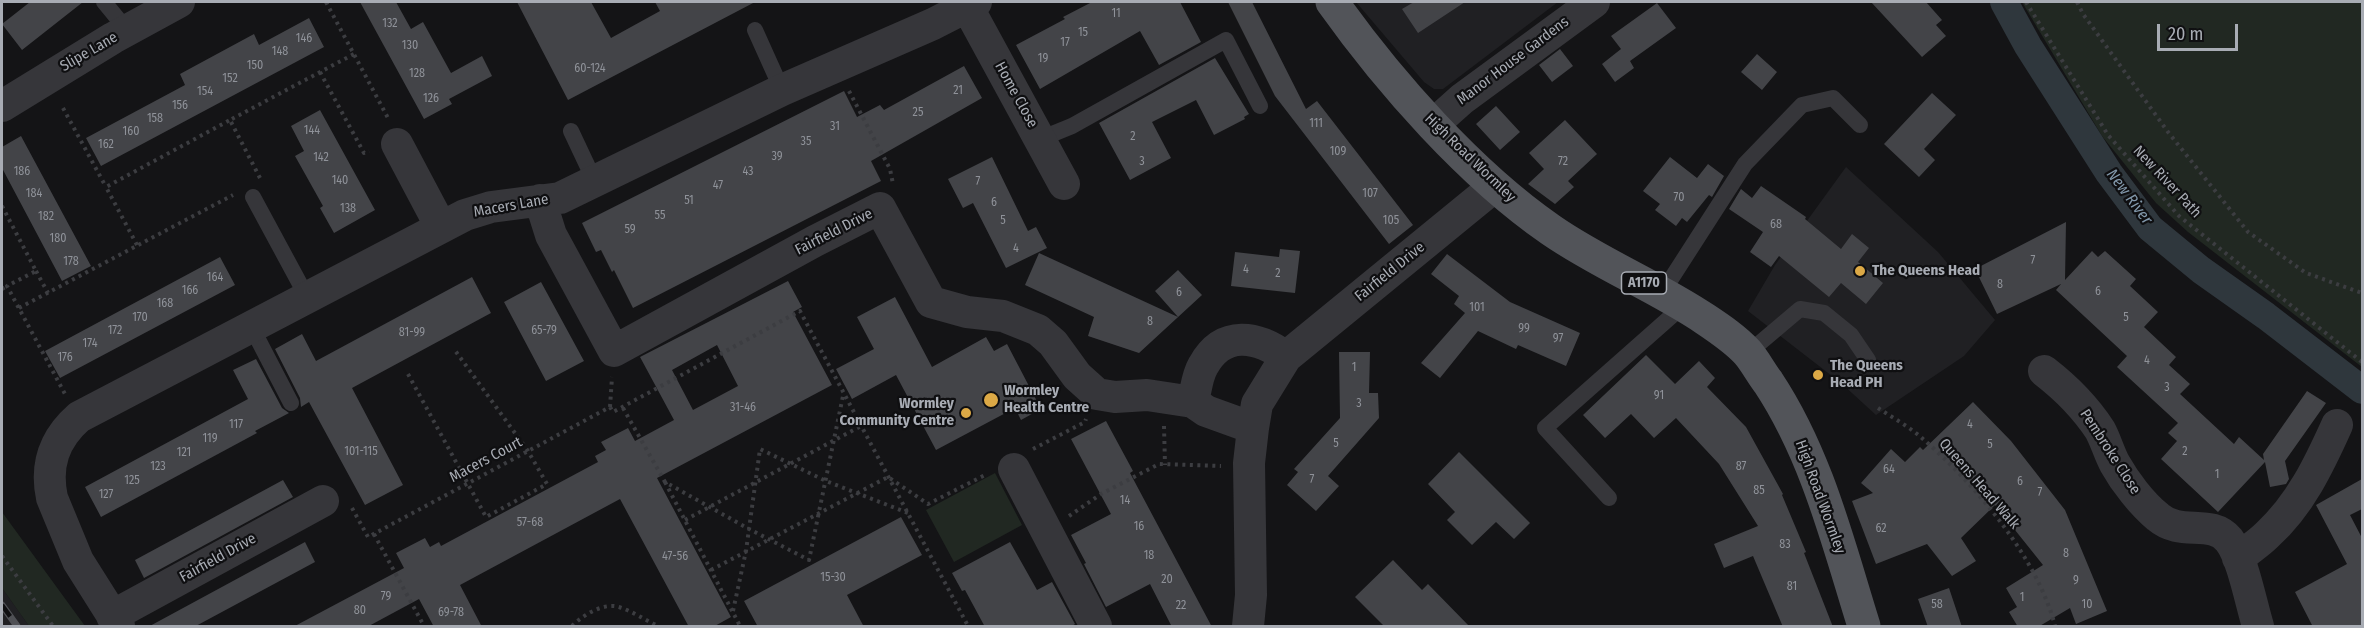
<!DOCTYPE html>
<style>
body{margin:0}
#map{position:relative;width:2364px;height:628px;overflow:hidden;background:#141416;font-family:"Fira Sans Condensed",sans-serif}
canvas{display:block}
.frame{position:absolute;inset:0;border:3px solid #a8acb4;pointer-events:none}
.scale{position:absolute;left:2157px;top:24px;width:81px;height:27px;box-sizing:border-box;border:3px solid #a8acb4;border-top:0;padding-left:8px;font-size:18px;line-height:21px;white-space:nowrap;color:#a8acb4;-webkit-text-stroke:4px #0f0f11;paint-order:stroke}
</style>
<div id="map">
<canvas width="2364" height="628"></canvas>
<div class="frame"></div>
<div class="scale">20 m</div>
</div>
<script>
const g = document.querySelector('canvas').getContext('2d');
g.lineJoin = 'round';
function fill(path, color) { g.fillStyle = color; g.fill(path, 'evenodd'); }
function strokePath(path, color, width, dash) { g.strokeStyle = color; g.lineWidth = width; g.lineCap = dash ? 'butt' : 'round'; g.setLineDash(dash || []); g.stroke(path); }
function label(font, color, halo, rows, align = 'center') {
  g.font = font + ' "Fira Sans Condensed",sans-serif'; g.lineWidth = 4.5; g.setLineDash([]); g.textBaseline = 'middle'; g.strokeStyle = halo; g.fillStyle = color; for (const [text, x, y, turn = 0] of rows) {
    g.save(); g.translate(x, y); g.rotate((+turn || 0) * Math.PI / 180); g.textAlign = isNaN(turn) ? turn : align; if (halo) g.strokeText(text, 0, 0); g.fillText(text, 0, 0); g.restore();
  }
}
fill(new Path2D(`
 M1356 2H1558L1443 89H1434L1424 82Z
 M1846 167 1938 252 1995 320 1964 356 1876 415 1841 383 1748 311 1775 265Z
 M2 588 29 626H2Z`), '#202023');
fill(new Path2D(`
 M2022 2H2362V367L2188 232 2156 203 2102 136Z
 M995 473 1022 525 954 562 926 510Z
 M2 512 85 626H29L2 588Z`), '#212822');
strokePath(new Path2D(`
 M2004 2 2028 46 2109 173 2150 228 2201 270 2266 316 2362 390`), '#2f373d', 28);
fill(new Path2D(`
 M30 2H83L22 50 2 24Z
 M360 2H396L411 29 423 22 451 73 482 56 492 76 449 99 452 104 424 119Z
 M517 2H591L611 38 660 11 655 2H755L568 100Z
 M1092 2H1180L1201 42 1159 65 1140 31 1040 89 1016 45 1065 19 1063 17Z
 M1228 2H1252L1306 109 1317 101 1413 225 1389 244 1275 96Z
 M1414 2H1465L1418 33 1402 9Z
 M1871 2H1926L1942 20 1936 25 1946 36 1922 57Z
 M1657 3 1676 28 1630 61 1634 68 1615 82 1602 64 1621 49 1611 36Z
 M309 18 324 47 101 166 86 138 185 85 180 74 204 61 254 34 259 45Z
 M1560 49 1573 66 1552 82 1539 65Z
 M1757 54 1777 72 1762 90 1741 72Z
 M1215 58 1249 114 1244 117 1245 119 1214 135 1196 100 1152 122 1171 158 1130 180 1099 123Z
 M964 66 982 98 871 161 881 181 633 308 614 270 612 272 601 250 596 252 582 223 844 91 857 117 880 105 884 110Z
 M1932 93 1956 115 1924 149 1935 160 1919 177 1884 144Z
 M1496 106 1520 132 1500 150 1476 124Z
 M320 110 375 210 334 233 320 208 323 206 295 156 304 151 291 126Z
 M1565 120 1597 154 1568 181 1574 187 1555 204 1528 184 1544 169 1529 153Z
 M21 136 91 266 62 281 2 168V147Z
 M992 157 1028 231 1036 227 1047 248 1006 268 973 203 963 208 948 179Z
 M1670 157 1697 178 1708 164 1724 176 1712 197 1709 195 1687 222 1682 218 1676 226 1655 210 1660 204 1643 191Z
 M1761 186 1806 217 1805 219 1841 249 1852 234 1869 248 1858 262 1883 283 1866 304 1841 283 1829 297 1779 256 1771 267 1750 252 1763 232 1729 209 1741 189 1752 198Z
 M2066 222 2065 280 2092 251 2098 257 2105 251 2136 279 2130 286 2158 312 2144 327 2176 357 2169 365 2190 384 2180 394 2234 444 2239 437 2264 460 2263 454 2307 391 2326 403 2285 461 2289 479 2286 484 2270 487 2265 462 2218 512 2161 459 2177 441 2168 433 2178 423 2117 367 2127 356 2056 290 2061 284 1997 314 1975 269Z
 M1280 249 1300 251 1295 293 1231 286 1235 252 1279 257Z
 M1039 253 1178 317 1155 291 1178 270 1202 295 1139 353 1088 336 1094 317 1025 285Z
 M1447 254 1510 302 1580 333 1566 366 1518 345 1516 349 1478 331 1440 378 1421 363 1465 313 1454 304 1459 296 1431 274Z
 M220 257 235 285 60 378 45 351Z
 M472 277 491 313 352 388 403 485 365 505 309 402 301 407 300 398 275 349 302 334 316 361Z
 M788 281 802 307 793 312 832 385 657 478 731 617 713 627H689L620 499 460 585 482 627H434L419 599 367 627H293L404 568 396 553 425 538 430 547 439 542 441 546 598 462 595 456 606 450 601 442 628 428 635 441 674 420 640 357ZM717 345 738 386 693 410 672 370Z
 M541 282 584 361 546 381 504 302Z
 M895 297 932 367 986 337 994 351 1007 344 1041 409 1021 420 1015 408 936 450 896 375 852 399 836 369 874 349 857 317Z
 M1339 352H1370L1369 393H1378L1379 418 1328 476 1339 486 1316 511 1287 485 1298 472 1294 469 1340 418Z
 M1646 355 1675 384 1699 361 1715 378 1707 387 1746 427 1783 494 1782 495 1806 552 1804 553 1833 627H1783L1753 556 1724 568 1714 544 1758 526 1719 464 1676 418 1654 438 1631 414 1605 438 1583 415Z
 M256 359 282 408 289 413 255 431 257 433 101 517 85 487 248 399 233 370Z
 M1973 402 2011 441 2065 510 2107 611 2076 624 2070 608 2038 627H2018L2009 612 2017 607 2006 588 2043 565 1995 505 1961 538 1976 561 1952 576 1927 544 1876 564 1852 501 1873 493 1861 483 1891 449 1905 462 1920 447 1923 450Z
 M1106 421 1133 471 1130 473 1212 627H1172L1150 584 1106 607 1084 564 1086 563 1071 535 1111 514 1071 439Z
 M1459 452 1530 523 1514 539 1496 522 1472 545 1447 520 1455 512 1428 484Z
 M2362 479V509L2350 515 2362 538V627H2313L2295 592 2347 564 2316 505Z
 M283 480 293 497 144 578 135 560Z
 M901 517 922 555 847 595 864 627H758L744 601Z
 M305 542 315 562 194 627H148Z
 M1010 542 1037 590 1052 582 1075 624 1071 627H985L965 590 962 591 952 573Z
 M1393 560 1422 590 1428 584 1470 627H1385L1355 597Z
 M1949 588 1962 627H1928L1918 599Z`), '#434448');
strokePath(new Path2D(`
 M326 2 388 118
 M2026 2 2108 135 2179 216 2362 362
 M2077 2 2083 14 2168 132 2248 232 2306 273 2362 293
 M320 72 364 153 369 151
 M849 91 890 169 893 184
 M63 108 106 187
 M260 178 230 120 354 54
 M2 206 36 271 7 286 65 394
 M137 245 106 187 230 120
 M36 271 48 293
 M2 289 7 286
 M19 308 233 195
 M408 374 486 517 547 484 528 451 454 349
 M610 407 613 412 800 311 968 626
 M610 407 612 377
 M623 408 665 482 749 529 809 560 843 396
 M1878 408C1893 418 1910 427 1923 439 1976 485 2038 559 2055 626
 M1164 426 1165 465
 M1033 449 1085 422 1086 419
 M665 482 740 626
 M352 508 368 537 610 407
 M1069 516 1101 494 1159 464 1221 466
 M685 520 861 426
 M374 534 424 626
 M2 556 53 626
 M711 570 888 477 928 504 987 474
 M733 611 746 551 760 449 826 481 908 513
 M572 626C582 616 603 602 619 607 632 611 645 620 658 626`), '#3c3d41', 4, [3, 4.5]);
strokePath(new Path2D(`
 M104 2 127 30
 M755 30 782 90
 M571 131 595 182
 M1040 139 1072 126 1226 40 1260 106
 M253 197 307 297
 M1662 293 1745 164 1802 105 1833 98 1860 125
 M251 326 291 403
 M1748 353 1800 309 1824 313 1851 335 1868 360
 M1609 498 1545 428 1684 305`), '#36363a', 16);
strokePath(new Path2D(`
 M967 6 1064 184
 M2 106 113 38 179 2
 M1434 124 1462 99 1594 2
 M397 144 441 227
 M540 200 551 235 614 351 815 241 880 208 931 302 967 312 1003 316 1038 330 1053 343 1077 376 1097 394 1115 397 1147 395 1193 402
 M2044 371C2066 388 2085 407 2100 430 2106 441 2109 453 2115 464 2125 482 2142 504 2158 517 2181 537 2211 518 2229 540 2243 558 2251 604 2258 626
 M1253 428 1206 411 1193 402C1196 390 1197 376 1203 366 1223 329 1258 336 1286 357
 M1014 469 1096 626
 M2238 558C2247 551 2258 544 2267 535 2300 505 2319 465 2337 425
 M112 616 323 501
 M119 626 78 561 52 498C45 465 54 439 79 417L465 215 491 207 560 198 782 90 933 24 976 2
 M1248 626 1251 595 1249 463 1253 428 1257 404 1286 357 1495 186`), '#36363a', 32);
strokePath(new Path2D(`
 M1332 2C1389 82 1470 174 1551 230 1600 264 1656 286 1705 319 1720 329 1735 339 1747 352 1755 361 1761 373 1768 382 1817 456 1838 543 1864 626`), '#525459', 33);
const rail = new Path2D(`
 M2 605 17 626`);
strokePath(rail, '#4f5055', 7);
strokePath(rail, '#0f0f11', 4.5, [14]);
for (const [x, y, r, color] of [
 [1860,271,6,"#dca946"],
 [1818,375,6,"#dca946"],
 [991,400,8,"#dca946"],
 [966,413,6,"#dca946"]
]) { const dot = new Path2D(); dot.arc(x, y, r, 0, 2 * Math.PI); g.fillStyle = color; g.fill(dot); strokePath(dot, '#0f0f11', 2); }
label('12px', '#8f9299', null, [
 ["11",1116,14],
 ["132",390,24],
 ["15",1083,33],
 ["146",304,39],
 ["17",1065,43],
 ["130",410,46],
 ["148",280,52],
 ["19",1043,59],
 ["150",255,66],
 ["60-124",590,69],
 ["128",417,74],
 ["152",230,79],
 ["21",958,91],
 ["154",205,92],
 ["126",431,99],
 ["156",180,106],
 ["25",918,113],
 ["158",155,119],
 ["111",1316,124],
 ["31",835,127],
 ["144",312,131],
 ["160",131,132],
 ["2",1133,137],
 ["35",806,142],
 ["162",106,145],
 ["109",1338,152],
 ["39",777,157],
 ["142",321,158],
 ["3",1142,162],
 ["72",1563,162],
 ["186",22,172],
 ["43",748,172],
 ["140",340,181],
 ["7",978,182],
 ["47",718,186],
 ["184",34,194],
 ["107",1370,194],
 ["70",1679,198],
 ["51",689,201],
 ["6",994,203],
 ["138",348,209],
 ["55",660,216],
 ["182",46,217],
 ["5",1003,221],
 ["105",1391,221],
 ["68",1776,225],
 ["59",630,230],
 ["180",58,239],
 ["4",1016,249],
 ["7",2033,261],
 ["178",71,262],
 ["4",1246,270],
 ["2",1278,274],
 ["164",215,278],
 ["8",2000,285],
 ["166",190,291],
 ["6",2098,292],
 ["6",1179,293],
 ["168",165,304],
 ["101",1477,308],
 ["170",140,318],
 ["5",2126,318],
 ["8",1150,322],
 ["99",1524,329],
 ["172",115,331],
 ["65-79",544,331],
 ["81-99",412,333],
 ["97",1558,339],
 ["174",90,344],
 ["176",65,358],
 ["4",2147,361],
 ["1",1354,368],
 ["3",2167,388],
 ["91",1659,396],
 ["3",1359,404],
 ["31-46",743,408],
 ["117",236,425],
 ["4",1970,425],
 ["119",210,439],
 ["5",1336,444],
 ["5",1990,445],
 ["101-115",361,452],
 ["2",2185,452],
 ["121",184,453],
 ["123",158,467],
 ["87",1741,467],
 ["64",1889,470],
 ["1",2217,475],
 ["7",1312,480],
 ["125",132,481],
 ["6",2020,482],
 ["85",1759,491],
 ["7",2040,493],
 ["127",106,495],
 ["14",1125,501],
 ["57-68",530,523],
 ["16",1139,527],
 ["62",1881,529],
 ["83",1785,545],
 ["8",2066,554],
 ["18",1149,556],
 ["47-56",675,557],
 ["15-30",833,578],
 ["20",1167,580],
 ["9",2076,581],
 ["81",1792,587],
 ["79",386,597],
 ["1",2022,598],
 ["58",1937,605],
 ["10",2087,605],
 ["22",1181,606],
 ["80",360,611],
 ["69-78",451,613]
]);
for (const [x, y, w] of [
 [1644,283,45]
]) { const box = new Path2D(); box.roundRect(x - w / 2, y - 11, w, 22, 4.5); g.fillStyle = '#0f0f11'; g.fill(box); strokePath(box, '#a8acb4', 1.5); }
label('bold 14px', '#a8acb4', null, [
 ["A1170",1644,283]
]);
label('15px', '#a8acb4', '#0f0f11', [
 ["Slipe Lane",89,52,-30],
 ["Manor House Gardens",1513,61,-37],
 ["Home Close",1016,95,61],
 ["High Road Wormley",1470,158,44],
 ["New River Path",2167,182,47],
 ["Macers Lane",511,206,-10],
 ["Fairfield Drive",834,232,-27],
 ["Fairfield Drive",1390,272,-39],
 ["Pembroke Close",2110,452,57],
 ["Macers Court",486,460,-28],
 ["Queens Head Walk",1979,484,49],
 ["High Road Wormley",1820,497,70],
 ["Fairfield Drive",218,558,-29]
]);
label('bold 15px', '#a8acb4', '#0f0f11', [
 ["The Queens Head",1872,271],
 ["The Queens",1830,366],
 ["Head PH",1830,383],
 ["Wormley",1004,391],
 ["Health Centre",1004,408],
 ["Wormley",954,404,"right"],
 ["Community Centre",954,421,"right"]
], 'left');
label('italic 16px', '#8298ab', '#0f0f11', [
 ["New River",2129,197,53]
]);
</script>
